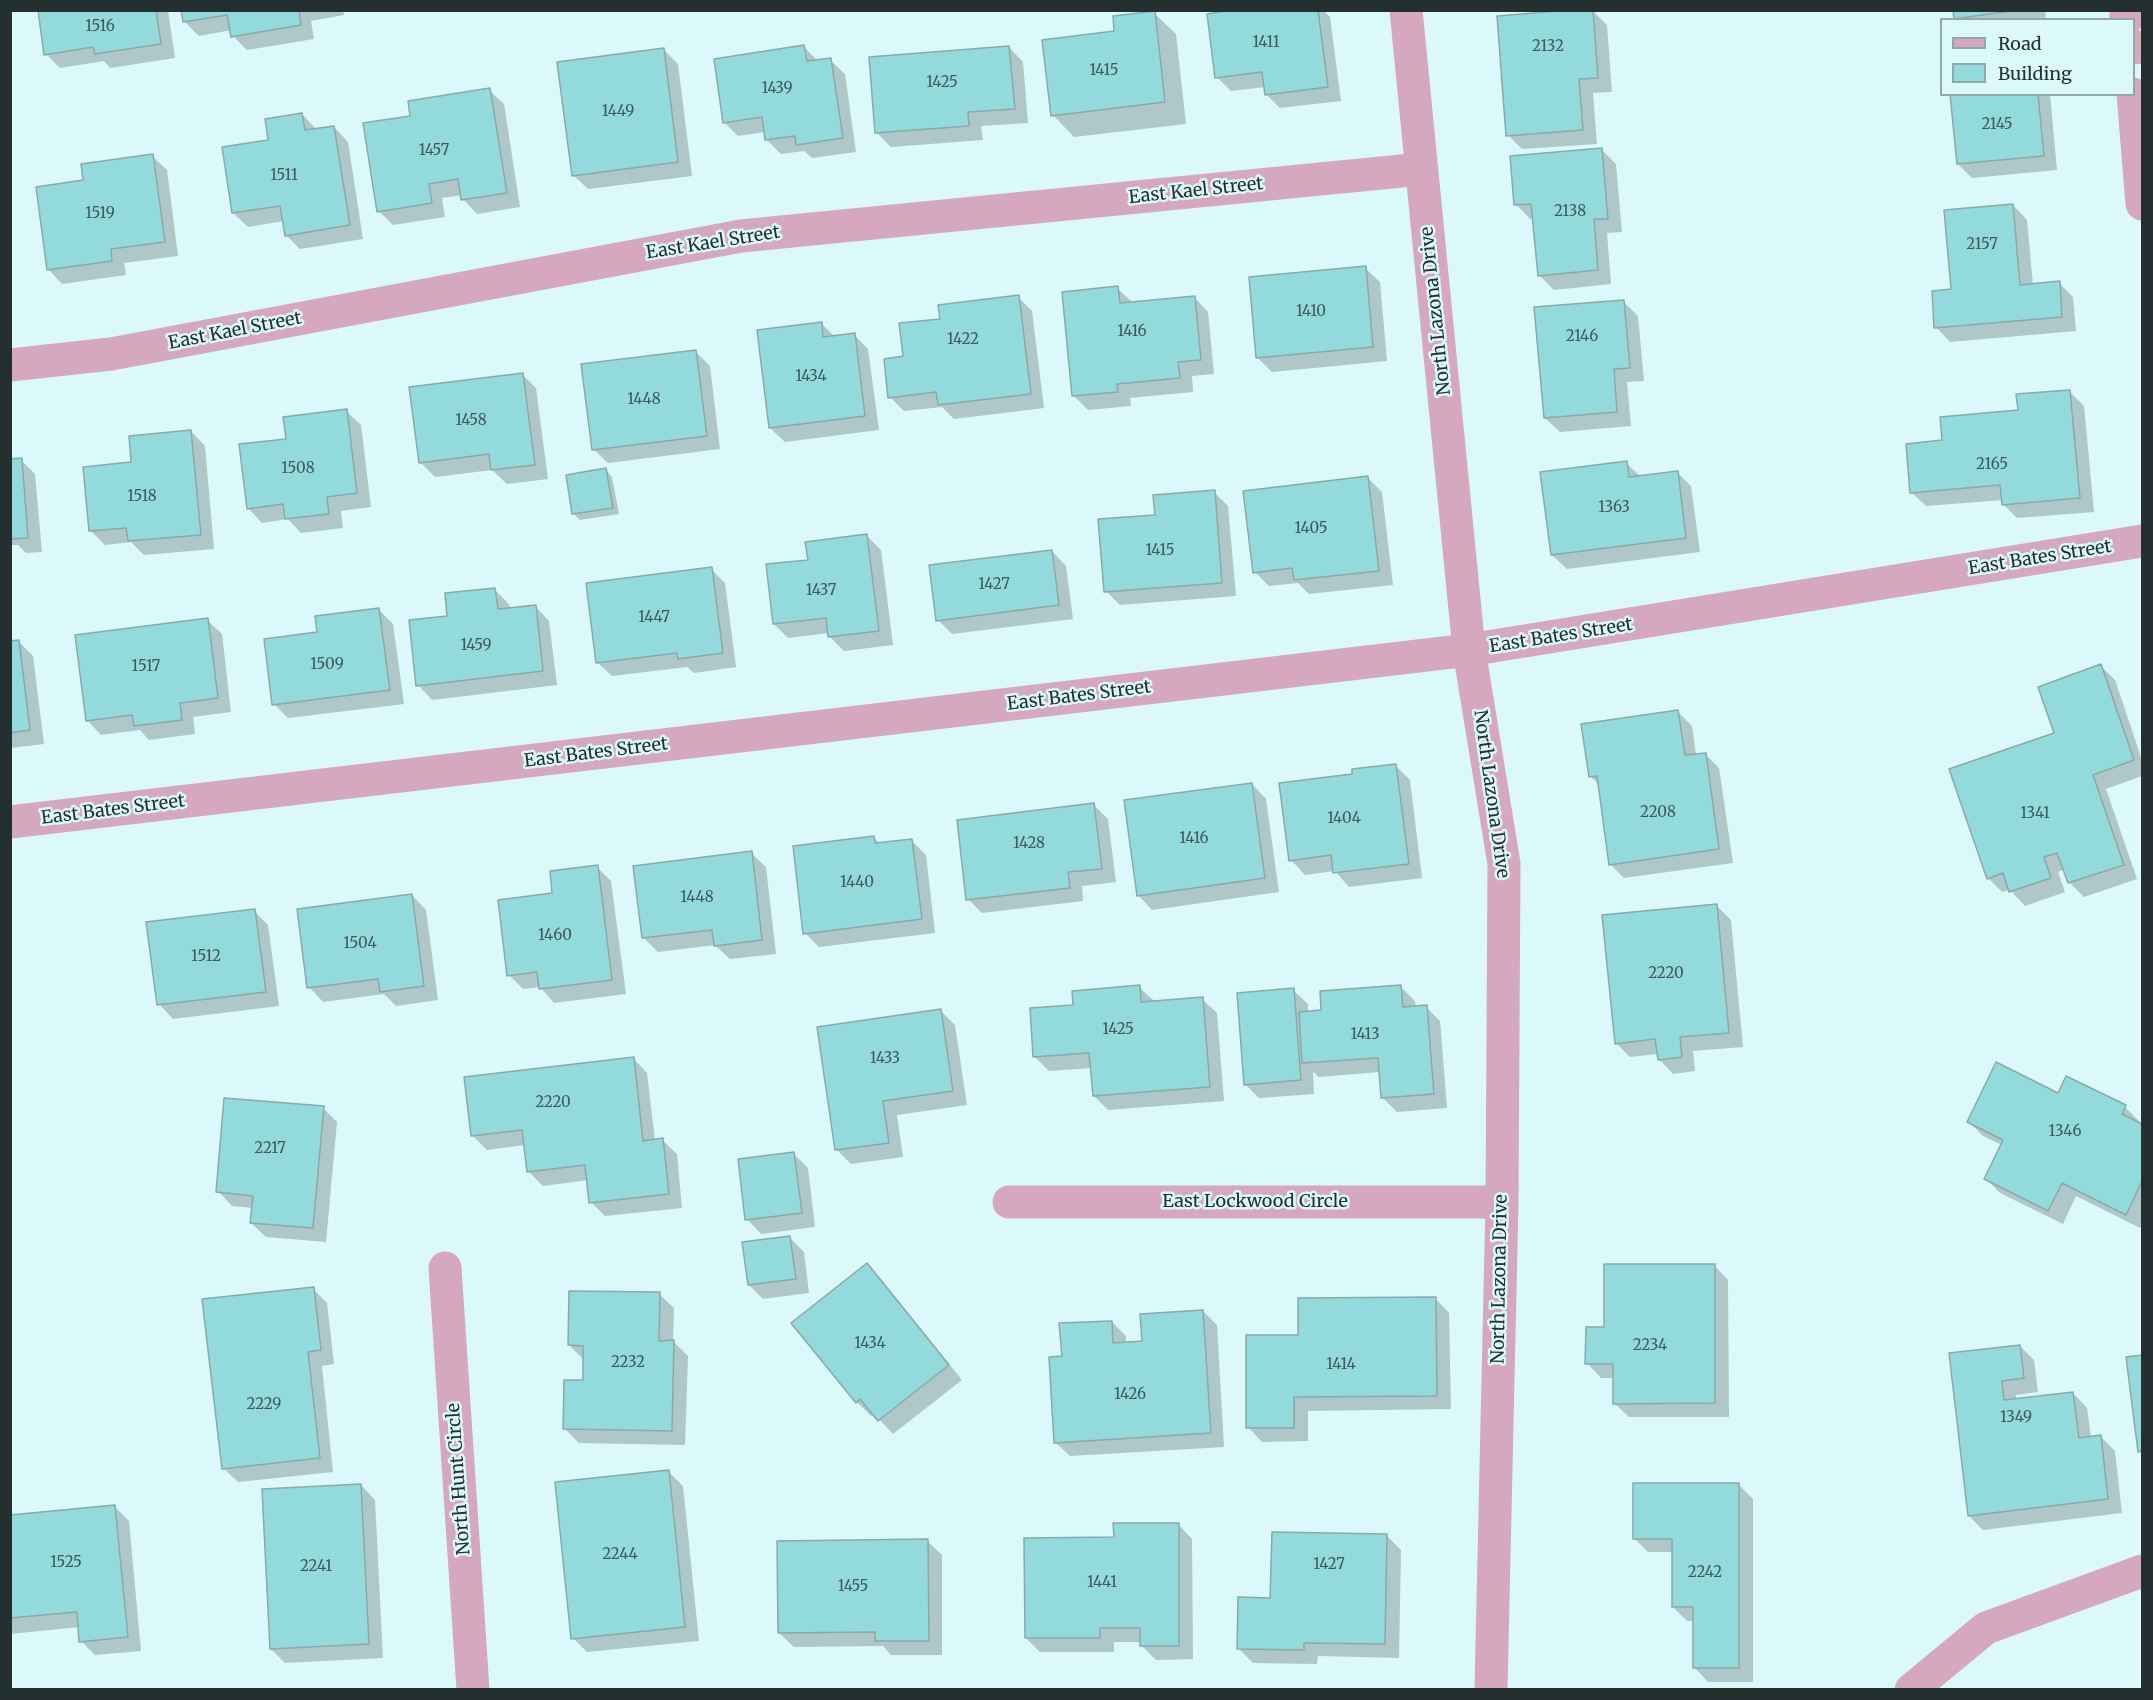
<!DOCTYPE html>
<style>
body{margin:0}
#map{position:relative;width:2153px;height:1700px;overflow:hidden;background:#dbf9fa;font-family:Merriweather,serif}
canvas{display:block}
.frame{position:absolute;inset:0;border:12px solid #242f30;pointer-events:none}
.legend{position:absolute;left:1940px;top:18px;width:195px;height:78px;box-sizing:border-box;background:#dbf9fa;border:2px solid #92a8a9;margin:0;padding:8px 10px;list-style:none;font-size:18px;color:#242f30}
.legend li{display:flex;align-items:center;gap:12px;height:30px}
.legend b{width:30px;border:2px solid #92a8a9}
</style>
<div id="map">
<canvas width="2153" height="1700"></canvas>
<div class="frame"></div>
<ul class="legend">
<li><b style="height:8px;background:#d5a8be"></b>Road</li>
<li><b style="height:16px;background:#92dadc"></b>Building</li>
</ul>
</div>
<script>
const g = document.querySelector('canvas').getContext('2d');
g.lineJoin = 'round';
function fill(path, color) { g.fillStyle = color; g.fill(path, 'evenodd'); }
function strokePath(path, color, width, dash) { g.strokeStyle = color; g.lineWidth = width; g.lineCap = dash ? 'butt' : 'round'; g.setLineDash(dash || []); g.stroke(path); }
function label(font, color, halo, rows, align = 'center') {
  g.font = font + ' Merriweather,serif'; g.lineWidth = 5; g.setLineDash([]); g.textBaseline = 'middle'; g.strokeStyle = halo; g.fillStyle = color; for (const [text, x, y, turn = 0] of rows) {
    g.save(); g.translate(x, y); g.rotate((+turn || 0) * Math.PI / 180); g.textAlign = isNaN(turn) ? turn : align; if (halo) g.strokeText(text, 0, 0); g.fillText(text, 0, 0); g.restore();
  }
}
fill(new Path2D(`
 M39 10H168L175 58 110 68 104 61 60 68 46 54Z
 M182 10H343L344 15 311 21 314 39 247 50 233 36 232 30 199 36 184 21Z
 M1240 10H1323L1330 17 1341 101 1280 108 1266 94 1265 87 1231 91 1217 77Z
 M1592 10 1607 25 1612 92 1593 93 1597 144 1522 149 1508 135Z
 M1947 10H2045L2046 20H1957L1955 12H1949Z
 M1154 13 1176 34 1186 124 1074 137 1053 115 1116 32Z
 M804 47 818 61 830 60 845 74 856 152 812 158 804 151 781 154 767 140 765 132 738 136 724 122Z
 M1009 47 1023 62 1028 123 981 126 983 140 891 147 876 132Z
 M663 49 678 64 692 176 588 189 573 175Z
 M489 90 504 104 520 207 477 214 463 199 462 195 442 198 445 217 393 225 379 211 412 117Z
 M1952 94H2050L2057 170 1972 178 1958 164Z
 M302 114 316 129 334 127 348 142 363 239 300 249 286 235 284 221 248 227 233 213 270 141Z
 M1601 149 1616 164 1622 232 1607 233 1611 284 1554 290 1539 275 1534 218 1530 219 1516 204Z
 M152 156 167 170 178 256 124 263 126 275 62 284 48 269 85 182Z
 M2013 205 2027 220 2033 285 2059 283 2073 297 2076 331 1950 342 1936 327 1953 291Z
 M1365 268 1380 282 1387 361 1272 372 1258 358Z
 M1117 288 1132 302 1194 297 1208 312 1214 374 1192 376 1193 392 1130 398 1131 406 1088 410 1074 396Z
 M1018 297 1032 311 1044 408 954 419 942 407 904 411 890 397 904 357 941 320Z
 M1624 302 1638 316 1644 381 1627 382 1631 426 1560 432 1545 418Z
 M821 323 835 337 854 335 868 349 879 430 785 442 770 428Z
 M696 352 710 366 720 449 608 463 593 449Z
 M522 374 536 388 548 479 507 484 492 470 435 477 420 462Z
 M2070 392 2084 406 2094 512 2017 518 2003 504V500L1926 506 1911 492 1943 441Z
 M346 411 361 425 371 507 341 511 343 528 301 533 288 519 262 523 248 508 287 440Z
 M191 431 205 446 214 549 144 555 131 542 105 545 90 530 133 464Z
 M21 460 35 474 42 552 26 553 18 545H10V461Z
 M1626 463 1641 477 1677 472 1691 486 1700 552 1567 569 1552 555Z
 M606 470 612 477 619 514 580 520 573 513Z
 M1368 478 1382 492 1393 585 1309 594 1298 583 1269 586 1255 572Z
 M1214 492 1228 506 1236 596 1120 605 1106 591 1157 516Z
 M867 536 881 550 893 645 844 651 830 637 829 633 788 638 774 624 809 561Z
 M1052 551 1066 566 1073 619 952 634 938 620Z
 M711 569 725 583 736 667 694 673 687 667 612 676 597 662Z
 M495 590 509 604 510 609 535 606 549 621 557 685 432 700 418 685 449 617Z
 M379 610 393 624 404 704 288 718 274 704 319 634Z
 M207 620 222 634 231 712 193 717 195 734 149 740 140 730 101 735 87 720Z
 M19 642 33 656 44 744 10 748V643Z
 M2101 666 2115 680 2142 760V776L2106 789 2137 879 2084 897 2069 882 2065 869 2058 872 2065 892 2025 906 2010 890 2002 892 1988 878 2056 734Z
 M1678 712 1692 726 1696 755 1705 754 1719 768 1733 863 1624 878 1610 864 1599 785 1590 776Z
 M1396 766 1410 780 1422 878 1349 887 1335 871 1305 875 1291 860 1354 775Z
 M1252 784 1266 799 1279 892 1152 910 1138 895Z
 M1093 804 1108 819 1116 882 1082 886 1083 901 982 913 968 899Z
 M873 837 880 844 912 841 926 855 935 933 819 947 805 933Z
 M751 853 766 867 776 954 730 959 715 945 658 952 643 937Z
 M597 867 611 881 626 994 554 1003 540 987 523 989 509 975 554 895Z
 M412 895 426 910 438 1000 396 1006 384 994 323 1002 309 987Z
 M1716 905 1731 920 1743 1047 1693 1051 1695 1071 1673 1074 1659 1059 1658 1054 1630 1057 1616 1043Z
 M254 911 268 925 279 1006 173 1019 159 1004Z
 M1139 987 1154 1001 1202 999 1217 1013 1224 1101 1108 1110 1094 1096 1092 1068 1049 1071 1035 1057 1074 1006Z
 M1401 987 1415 1001 1416 1008 1426 1007 1440 1021 1447 1108 1397 1112 1382 1097 1380 1072 1318 1077 1313 1071 1314 1094 1259 1098 1245 1084 1293 990 1308 1004V1013L1323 1012Z
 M941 1011 955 1025 967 1105 897 1115 903 1157 851 1164 837 1150 819 1028Z
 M633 1058 647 1073 655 1141 662 1140 677 1154 682 1208 605 1216 591 1202 589 1180 543 1186 528 1171 525 1145 487 1150 472 1135Z
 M2059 1095 2125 1107 2139 1121 2138 1124 2142 1126V1224L2140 1228 2076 1196 2063 1224 2000 1193 1986 1179 2002 1145 1983 1136 1969 1122Z
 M323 1108 337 1122 326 1242 266 1237 251 1223 253 1208 232 1206 218 1191Z
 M794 1154 808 1168 815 1227 761 1234 747 1219Z
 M789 1237 804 1252 809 1293 763 1299 749 1285Z
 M867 1265 881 1279 962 1380 893 1434 874 1414 871 1416 857 1402Z
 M1714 1265 1728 1280 1729 1417H1629L1614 1403V1378H1601L1587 1363 1606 1328Z
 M313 1289 327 1303 334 1364 322 1366 333 1472 238 1482 223 1468Z
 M659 1294 674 1308 673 1341 688 1356 685 1445 579 1443 564 1428 584 1381V1360L569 1345Z
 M1435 1298 1449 1313 1451 1409 1308 1411V1441L1262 1442 1248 1427 1300 1336Z
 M1203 1311 1217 1325 1224 1447 1070 1456 1055 1442 1063 1358 1112 1322 1126 1336V1343L1143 1342Z
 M2020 1346 2034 1360 2038 1392 2016 1395V1400L2073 1393 2087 1408 2091 1438 2101 1437 2115 1451 2122 1513 1983 1530 1969 1516 1950 1354Z
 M2142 1356V1454L2139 1451 2127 1358Z
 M669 1472 683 1486 699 1641 587 1652 573 1638Z
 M361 1485 375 1500 383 1658 285 1663 271 1649Z
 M1739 1485 1753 1499V1682H1708L1694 1667V1621H1687L1673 1607V1552H1648L1634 1538Z
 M115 1507 129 1521 141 1651 95 1655 81 1641 80 1627 10 1634V1516Z
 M1178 1524 1192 1539 1193 1659 1156 1660 1142 1646V1642H1114V1652H1040L1026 1638 1115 1539Z
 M1386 1535 1401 1550 1399 1658 1318 1656 1317 1664 1253 1663 1238 1648 1272 1599Z
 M927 1541 942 1555V1655H891L883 1646 794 1647 779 1633Z`), '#0003');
const building = new Path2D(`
 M38 10H156L161 44 95 54 93 47 44 55Z
 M181 10H299L301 25 231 37 227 15 183 22Z
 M1232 10H1318L1328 87 1265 95 1262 72 1215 78 1207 14Z
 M1570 10H1593L1598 78 1579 79 1583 130 1506 136 1497 16Z
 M1953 10H2018L1954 19Z
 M1155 11 1165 102 1051 116 1042 40 1114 31 1113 16Z
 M804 45 807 61 831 58 843 138 796 145 795 136 765 140 762 117 723 123 714 59Z
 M1009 46 1015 109 968 112 969 126 875 133 869 57Z
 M664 48 678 162 572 176 557 62Z
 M490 88 507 193 461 200 458 179 429 184 432 203 377 212 363 123 410 116 408 101Z
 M1950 94H2038L2044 156 1957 164Z
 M302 113 305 130 334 126 350 225 285 236 280 206 232 213 222 147 268 140 265 119Z
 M1602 148 1608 219H1594L1598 270 1538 276 1531 204 1514 205 1510 156Z
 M153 154 165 242 111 249 112 261 47 270 36 187 83 180 81 164Z
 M2013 204 2020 285 2060 281 2062 317 1934 328 1932 291 1951 289 1944 210Z
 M1366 266 1373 347 1256 358 1249 277Z
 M1118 286 1120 303 1195 296 1201 360 1178 362 1180 378 1117 384 1118 392 1072 396 1062 292Z
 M1019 295 1031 394 938 405 936 392 888 398 884 359 903 356 899 323 940 319 938 305Z
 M1624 300 1630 368 1614 369 1617 412 1544 418 1534 307Z
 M822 322 823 337 855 333 865 416 769 428 757 330Z
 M696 350 707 436 592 450 581 364Z
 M523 373 535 465 491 470 489 454 419 463 409 387Z
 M2070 390 2080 498 2002 505 2000 485 1910 493 1906 444 1942 440 1940 417 2018 410 2016 394Z
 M347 409 357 493 327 497 329 514 285 519 283 504 247 509 239 444 286 439 283 417Z
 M191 430 201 535 128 541 126 528 89 531 83 467 131 462 129 436Z
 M22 458 28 538 10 539V459Z
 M1627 461 1629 477 1678 471 1686 538 1551 555 1540 472Z
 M606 468 613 508 572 514 566 475Z
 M1368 476 1379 571 1294 580 1292 568 1253 573 1243 491Z
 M1215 490 1222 583 1104 592 1098 519 1155 515 1153 495Z
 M867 534 879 631 828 637 826 618 773 624 766 564 808 560 805 542Z
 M1052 550 1059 605 936 621 929 565Z
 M712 567 723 653 678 659 677 653 596 663 586 583Z
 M495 588 498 609 536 605 543 671 416 686 409 620 447 616 445 593Z
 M379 608 390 690 272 705 264 639 317 632 315 616Z
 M208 618 218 698 180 703 182 720 134 726 132 715 86 721 75 635Z
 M19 640 30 730 10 733V641Z
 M2101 664 2134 760 2093 775 2124 865 2068 883 2057 853 2044 857 2051 878 2009 892 2003 873 1987 879 1949 769 2054 733 2038 687Z
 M1678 710 1685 755 1706 753 1719 849 1609 865 1597 776 1589 777 1581 724Z
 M1396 764 1409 864 1333 873 1331 855 1289 861 1279 783 1352 774V769Z
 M1252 783 1265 878 1137 896 1124 800Z
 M1094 803 1102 869 1068 872 1070 888 966 900 957 820Z
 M874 836 875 843 912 839 922 919 803 934 793 846Z
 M752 851 762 940 714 946 712 930 642 938 633 866Z
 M598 865 612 980 539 989 537 972 507 976 498 900 552 893 550 871Z
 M412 894 424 986 380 992 378 979 307 988 297 909Z
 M1717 904 1729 1033 1680 1037 1682 1057 1658 1060 1655 1039 1615 1044 1602 915Z
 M255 909 266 992 157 1005 146 922Z
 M1140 985 1141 1002 1203 997 1210 1087 1093 1096 1089 1053 1033 1057 1030 1008 1073 1005 1072 991Z
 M1401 985 1403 1007 1427 1005 1434 1094 1381 1098 1378 1058 1302 1063 1299 1012 1321 1010 1320 991Z
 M1294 988 1301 1080 1244 1085 1237 993Z
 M941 1009 953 1091 883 1101 889 1143 835 1150 817 1027Z
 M634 1057 643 1141 663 1138 669 1194 589 1203 585 1165 527 1172 522 1130 471 1136 464 1077Z
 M1996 1062 2058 1093 2066 1076 2126 1105 2122 1114 2142 1124V1181L2126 1215 2062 1183 2048 1211 1984 1179 2003 1140 1967 1122Z
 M224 1098 324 1106 313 1228 250 1223 253 1196 216 1192Z
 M794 1152 802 1213 745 1220 738 1159Z
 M790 1236 796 1279 748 1285 742 1242Z
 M867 1263 949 1365 878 1421 860 1399 856 1403 791 1323Z
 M1604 1264H1715V1403L1613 1404V1364H1585L1586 1327H1604Z
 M314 1287 321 1350 308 1352 320 1458 222 1469 202 1299Z
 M569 1291 660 1292 659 1341 674 1340 672 1431 563 1429 564 1380H583V1346L568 1345Z
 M1436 1297 1437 1396 1294 1397V1428H1246V1335H1298V1298Z
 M1203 1310 1211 1433 1054 1443 1049 1357 1062 1356 1059 1323 1112 1321 1113 1343 1142 1341 1140 1314Z
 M2020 1345 2024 1378 2002 1381 2004 1400 2073 1392 2079 1438 2101 1435 2108 1499 1968 1516 1949 1353Z
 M2142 1355V1451L2138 1452 2126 1357Z
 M669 1470 685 1627 571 1639 555 1482Z
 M1633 1483H1739V1668H1693V1607H1672V1539H1633Z
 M361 1484 369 1644 270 1649 262 1489Z
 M115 1505 128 1637 79 1642 77 1612 10 1618V1515Z
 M1113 1523H1179V1646H1140V1628H1100V1638H1025L1024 1538 1114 1537Z
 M1272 1532 1387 1534 1385 1644 1304 1643V1650L1237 1649 1238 1597 1270 1598Z
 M928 1539 929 1641H875V1632L778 1633 777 1541Z`);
fill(building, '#92dadc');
strokePath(building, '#8ca8a9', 1.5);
strokePath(new Path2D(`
 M1406 10 1469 650 1504 864 1502 1202 1491 1690
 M2126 10V20
 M2134 48 2142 47
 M2133 94 2142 204
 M10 365 111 354 741 236 1422 169
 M10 822 1469 650 2142 541
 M1009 1202H1502
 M445 1268 473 1690
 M1911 1690 1986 1628 2142 1571`), '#d5a8be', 33);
label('15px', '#405a5b', null, [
 ["1516",100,27],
 ["1411",1266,43],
 ["2132",1548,47],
 ["1415",1104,71],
 ["1425",942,83],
 ["1439",777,89],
 ["1449",618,112],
 ["2145",1997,125],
 ["1457",434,151],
 ["1511",284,176],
 ["2138",1570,212],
 ["1519",100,214],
 ["2157",1982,245],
 ["1410",1311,312],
 ["1416",1132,332],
 ["2146",1582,337],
 ["1422",963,340],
 ["1434",811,377],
 ["1448",644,400],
 ["1458",471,421],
 ["2165",1992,465],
 ["1508",298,469],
 ["1518",142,497],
 ["1363",1614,508],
 ["1405",1311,529],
 ["1415",1160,551],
 ["1427",994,585],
 ["1437",821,591],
 ["1447",654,618],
 ["1459",476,646],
 ["1509",327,665],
 ["1517",146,667],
 ["2208",1658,813],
 ["1341",2035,814],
 ["1404",1344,819],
 ["1416",1194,839],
 ["1428",1029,844],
 ["1440",857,883],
 ["1448",697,898],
 ["1460",555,936],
 ["1504",360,944],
 ["1512",206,957],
 ["2220",1666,974],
 ["1425",1118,1030],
 ["1413",1365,1035],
 ["1433",885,1059],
 ["2220",553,1103],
 ["1346",2065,1132],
 ["2217",270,1149],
 ["1434",870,1344],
 ["2234",1650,1346],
 ["2232",628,1363],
 ["1414",1341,1365],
 ["1426",1130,1395],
 ["2229",264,1405],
 ["1349",2016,1418],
 ["2244",620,1555],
 ["1525",66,1563],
 ["1427",1329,1565],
 ["2241",316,1567],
 ["2242",1705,1573],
 ["1441",1102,1583],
 ["1455",853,1587]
]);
label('18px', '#242f30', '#dbf9fa', [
 ["East Kael Street",1196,191,-6],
 ["East Kael Street",713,243,-9],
 ["North Lazona Drive",1436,311,-96],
 ["East Kael Street",235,331,-11],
 ["East Bates Street",2040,558,-9],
 ["East Bates Street",1561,636,-9],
 ["East Bates Street",1079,696,-7],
 ["East Bates Street",596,753,-7],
 ["North Lazona Drive",1491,794,82],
 ["East Bates Street",113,810,-7],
 ["East Lockwood Circle",1255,1202],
 ["North Lazona Drive",1500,1279,-89],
 ["North Hunt Circle",459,1479,-94]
]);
</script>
